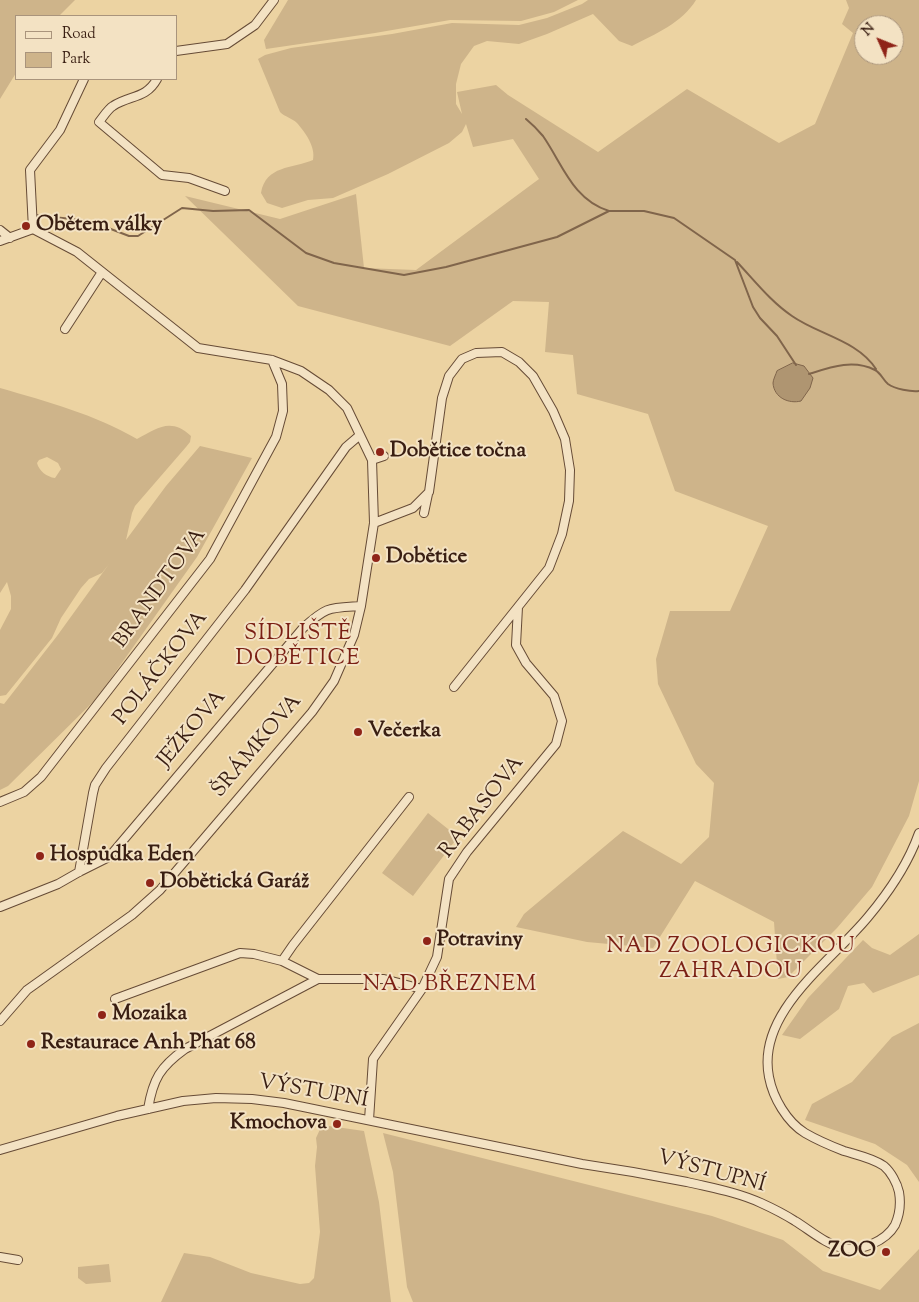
<!DOCTYPE html>
<meta charset="utf-8">
<style>
body{margin:0}
#map{position:relative;width:919px;height:1302px;overflow:hidden;background:#ecd3a2;font-family:"Sorts Mill Goudy",serif}
canvas{display:block}
.legend{position:absolute;left:15px;top:15px;width:162px;height:65px;box-sizing:border-box;background:#f3e2c3;border:1px solid #a9947c;margin:0;padding:6px 9px;list-style:none;font-size:15px;color:#391e12}
.legend li{display:flex;align-items:center;gap:10px;height:25px}
.legend b{width:25px;border:1px solid #a9947c}
.north{position:absolute;left:854px;top:15px;width:50px;height:50px;box-sizing:border-box;background:#f3e2c3;border:1px solid #a9947c;border-radius:50%;rotate:314deg;font-size:14px;font-weight:700;line-height:20px;text-align:center;color:#391e12}
.north::after{content:'';display:block;margin:auto;width:18px;height:22px;background:#8f2418;clip-path:polygon(50% 0,100% 100%,50% 72%,0 100%)}
</style>
<div id="map">
<canvas width="919" height="1302"></canvas>
<ul class="legend">
<li><b style="height:6px;background:#f3e2c3"></b>Road</li>
<li><b style="height:14px;background:#ceb48a"></b>Park</li>
</ul>
<div class="north">N</div>
</div>
<script>
const g = document.querySelector('canvas').getContext('2d');
g.lineJoin = 'round';
function fill(path, color) { g.fillStyle = color; g.fill(path, 'evenodd'); }
function strokePath(path, color, width, dash) { g.strokeStyle = color; g.lineWidth = width; g.lineCap = dash ? 'butt' : 'round'; g.setLineDash(dash || []); g.stroke(path); }
function label(font, color, halo, rows, align = 'center') {
  g.font = font + ' "Sorts Mill Goudy",serif'; g.lineWidth = 4; g.setLineDash([]); g.textBaseline = 'middle'; g.strokeStyle = halo; g.fillStyle = color; for (const [text, x, y, turn = 0] of rows) {
    g.save(); g.translate(x, y); g.rotate((+turn || 0) * Math.PI / 180); g.textAlign = isNaN(turn) ? turn : align; if (halo) g.strokeText(text, 0, 0); g.fillText(text, 0, 0); g.restore();
  }
}
fill(new Path2D(`
 M0 0H75L59 16H16V73L0 99Z
 M288 0H578L554 12 521 21 450 20 375 33 266 49 264 40Z
 M588 0H696C682 23 655 34 632 46L619 41 593 14 547 34 519 44 487 41 474 46 461 64 456 84V104L462 114 457 92 496 85 508 95 598 152 687 89 779 143 815 124 853 33 842 24 849 8 846 0H919V781L909 816 872 887 837 928 788 977 778 979 774 922 695 881 653 948 587 942 516 927 524 914 623 831 681 864 709 837 714 783 696 764 658 684 656 659 670 611H730L768 526 675 491 648 414 577 394 573 355 545 352 549 302 513 301 450 346 298 306 185 196 280 219 356 194 364 268 416 270 539 179 513 139 473 147 466 124 462 132 449 143 388 174 333 198 308 200 282 208 267 203 261 193C266 165 292 169 313 160 316 147 305 132 297 123 292 118 285 117 280 112L258 59 265 55 291 48 392 34 452 23 519 25 547 18 582 4ZM864 25H894V55H864Z
 M0 388C48 402 94 414 137 439 157 428 171 417 191 436L190 442 186 447 135 506 132 513 126 540 166 486 200 446 252 458 197 557 97 698 8 786 0 790V703L4 704 57 636 109 564 102 573 89 579 81 588 61 618 52 638 6 695 0 696V630L11 609V596L7 582 0 593ZM47 457 58 463 61 469 55 478C47 477 39 471 37 463L39 460Z
 M428 813 458 837 413 896 382 873Z
 M919 934V975L873 993 864 983 848 986 839 1009 800 1039 782 1035 808 998 863 940 872 948 890 955Z
 M919 1023V1182L907 1165 875 1144 805 1120 812 1104 852 1082 892 1037Z
 M322 1125 364 1131 379 1202 391 1302H161L184 1253 210 1257 251 1273 300 1284 309 1283 314 1278 320 1232 315 1166 317 1147 316 1138Z
 M383 1133 712 1216 783 1240 823 1271 880 1290 919 1249V1302H413L407 1287 393 1172Z
 M109 1264 111 1282 86 1284 78 1278V1267Z`), '#ceb48a');
const water = new Path2D(`
 M793 363 804 366 813 378 810 388 801 401C789 404 774 398 773 383 773 380 776 374 777 371Z`);
fill(water, '#af9571');
strokePath(water, '#80654b', 1);
strokePath(new Path2D(`
 M526 119C532 124 538 130 543 136 563 165 573 200 609 211
 M35 215 90 221 129 236H138L182 208 213 211 249 210 306 253 334 263 404 275 446 267 557 237 609 211H644L674 218 735 260 753 307 760 318 777 336 796 365
 M737 262C754 280 771 302 792 316 819 335 857 340 876 369
 M809 374C831 367 853 359 875 370 881 373 883 380 888 384 895 389 911 392 919 391`), '#80654b', 2);
const minor = new Path2D(`
 M176 51 227 44 255 25 274 0
 M157 79C146 99 130 95 113 106 108 109 103 117 99 122L162 175 189 178 225 191
 M33 229 30 170 60 130 84 79
 M0 230 10 238
 M0 241 33 229
 M65 329 102 272
 M372 460 384 456
 M424 513 428 494
 M374 523 413 508 429 492 442 398 449 376 462 359 476 353 502 352 519 362 533 376 553 411 565 439 570 470 569 501 562 534 549 568 454 687
 M0 802 24 792 41 777 210 559 276 437 283 411 282 384 272 360
 M79 872 93 793 95 785 106 768 245 590 346 447 360 435
 M0 907 58 884 79 872 109 857 303 628C327 606 329 608 361 606
 M318 979 282 961 293 945 409 797
 M115 999 240 953 254 954 282 961
 M0 1021 27 990 132 915 160 890 312 712 334 681 354 635 361 606 374 523 372 460 347 408 329 390 301 371 272 360 198 348 77 252 33 229
 M148 1109C153 1079 160 1067 185 1049L318 979H384L422 989
 M369 1120 373 1059 422 989 437 957 449 879 467 852 556 744 562 721 554 696 526 663 516 645 518 607
 M0 1150 117 1116 183 1101 216 1098 252 1099 284 1103 582 1164C617 1169 652 1175 687 1182 712 1188 737 1192 761 1203 772 1208 784 1214 795 1221 810 1230 825 1244 843 1248 860 1252 886 1241 895 1225 900 1214 901 1204 899 1192 897 1183 891 1172 884 1166 873 1158 857 1155 844 1151 831 1146 817 1140 805 1133 787 1122 773 1098 769 1077 756 1012 831 962 868 917 889 892 908 864 919 833
 M0 1257 18 1260`);
strokePath(minor, '#664b36', 10);
strokePath(minor, '#f3e2c3', 8);
for (const [x, y, r, color] of [
 [26,226,5,"#8f2418"],
 [380,452,5,"#8f2418"],
 [376,558,5,"#8f2418"],
 [358,732,5,"#8f2418"],
 [40,856,5,"#8f2418"],
 [150,883,5,"#8f2418"],
 [427,941,5,"#8f2418"],
 [102,1015,5,"#8f2418"],
 [31,1044,5,"#8f2418"],
 [337,1124,5,"#8f2418"],
 [886,1252,5,"#8f2418"]
]) { const dot = new Path2D(); dot.arc(x, y, r, 0, 2 * Math.PI); g.fillStyle = color; g.fill(dot); strokePath(dot, '#f3e2c3', 2); }
label('bold 21px', '#391e12', '#f3e2c3', [
 ["Obětem války",36,226],
 ["Dobětice točna",390,452],
 ["Dobětice",386,558],
 ["Večerka",368,732],
 ["Hospůdka Eden",50,856],
 ["Dobětická Garáž",160,883],
 ["Potraviny",437,941],
 ["Mozaika",112,1015],
 ["Restaurace Anh Phat 68",41,1044],
 ["Kmochova",327,1124,"right"],
 ["ZOO",876,1252,"right"]
], 'left');
label('21px', '#391e12', '#f3e2c3', [
 ["BRANDTOVA",161,589,-54],
 ["POLÁČKOVA",162,669,-52],
 ["JEŽKOVA",193,730,-50],
 ["ŠRÁMKOVA",258,747,-50],
 ["RABASOVA",483,808,-52],
 ["VÝSTUPNÍ",313,1093,10],
 ["VÝSTUPNÍ",711,1173,15]
]);
g.letterSpacing = '1px';
label('22px', '#7a1f14', '#f3e2c3', [
 ["SÍDLIŠTĚ",298,635],
 ["DOBĚTICE",298,660],
 ["NAD ZOOLOGICKOU",731,948],
 ["ZAHRADOU",731,973],
 ["NAD BŘEZNEM",450,986]
]);
g.letterSpacing = '0px';
</script>
